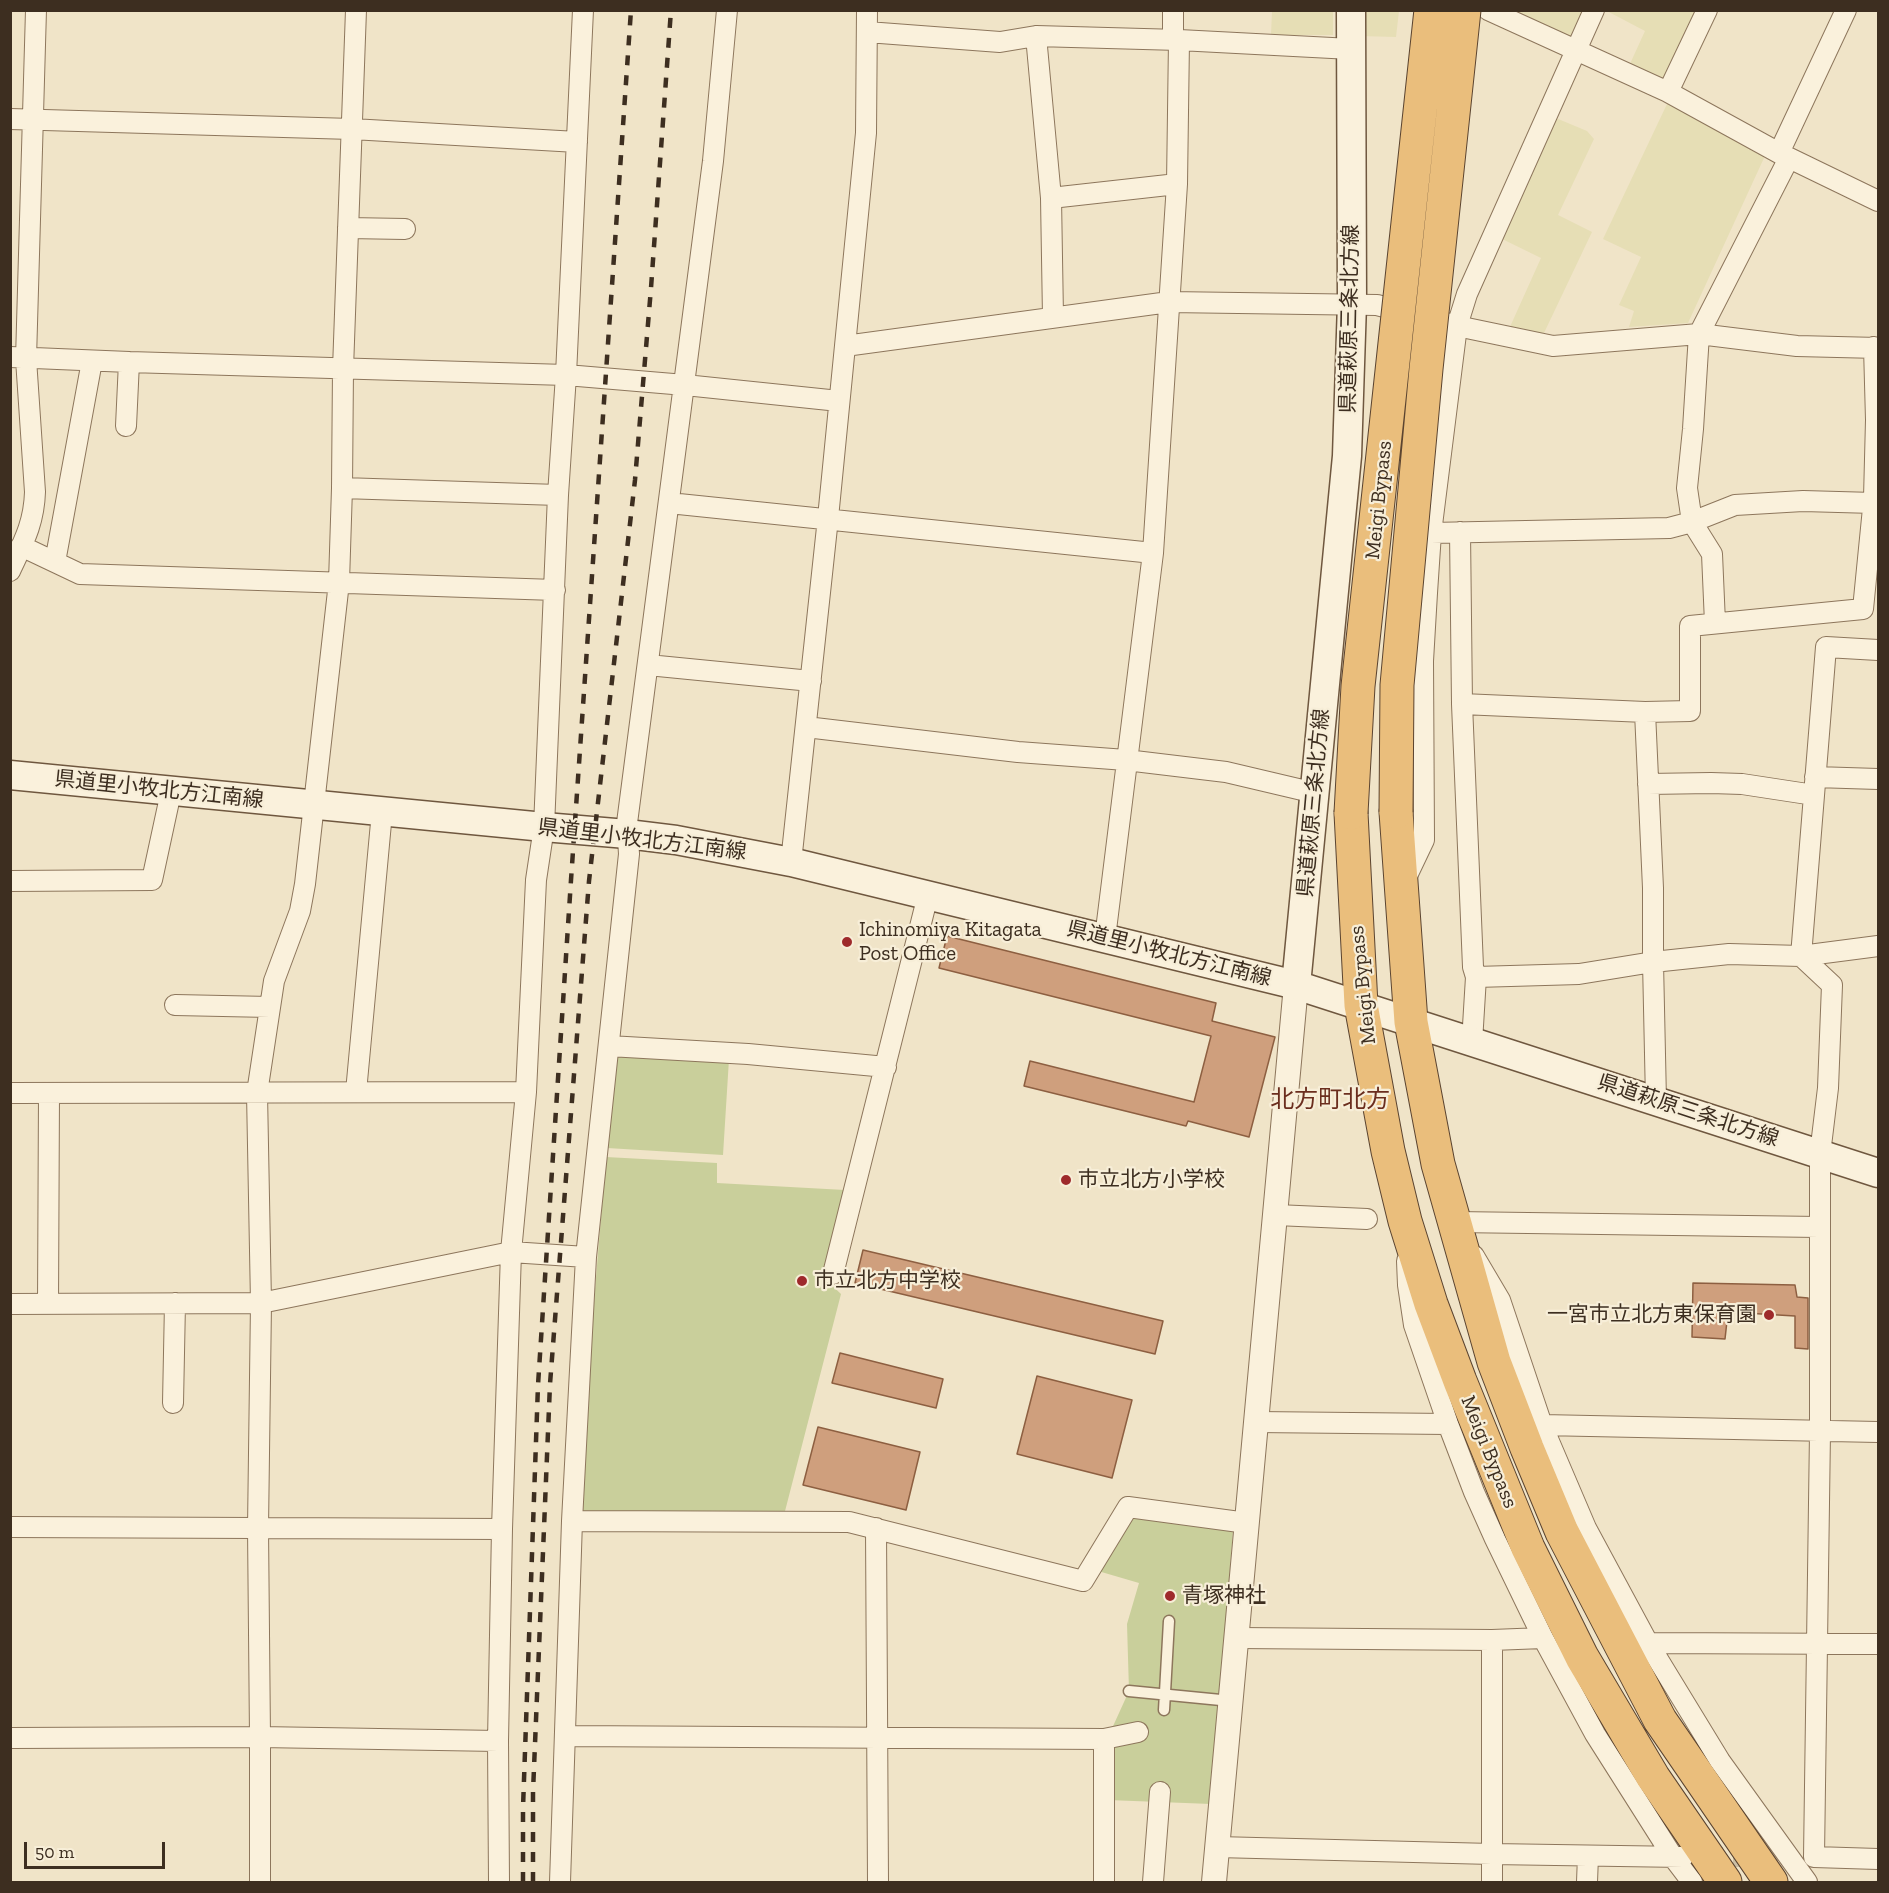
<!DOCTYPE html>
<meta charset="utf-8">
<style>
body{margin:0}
#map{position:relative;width:1889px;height:1893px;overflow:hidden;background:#f0e4c8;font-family:"Zilla Slab",serif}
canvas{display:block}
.frame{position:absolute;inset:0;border:12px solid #3d2e20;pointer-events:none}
.scale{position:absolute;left:24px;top:1842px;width:141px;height:27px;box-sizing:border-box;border:3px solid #3d2e20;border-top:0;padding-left:8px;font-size:18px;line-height:21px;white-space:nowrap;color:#3d2e20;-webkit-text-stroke:4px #f7eed8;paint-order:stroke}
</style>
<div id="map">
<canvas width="1889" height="1893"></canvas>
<div class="frame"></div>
<div class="scale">50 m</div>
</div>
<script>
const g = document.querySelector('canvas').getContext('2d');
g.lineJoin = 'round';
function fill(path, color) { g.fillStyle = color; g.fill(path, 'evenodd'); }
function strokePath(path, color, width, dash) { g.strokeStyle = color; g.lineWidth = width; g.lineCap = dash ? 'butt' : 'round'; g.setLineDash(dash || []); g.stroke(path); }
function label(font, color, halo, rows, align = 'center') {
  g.font = font + ' "Zilla Slab","Noto Sans JP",serif'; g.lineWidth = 4.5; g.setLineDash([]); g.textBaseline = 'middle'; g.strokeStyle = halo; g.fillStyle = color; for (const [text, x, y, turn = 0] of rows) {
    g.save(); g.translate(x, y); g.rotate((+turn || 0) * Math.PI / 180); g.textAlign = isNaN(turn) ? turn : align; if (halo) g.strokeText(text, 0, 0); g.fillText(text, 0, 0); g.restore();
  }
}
fill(new Path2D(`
 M1605 10 1701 11 1668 79 1660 81 1629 66 1645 31Z
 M1272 11H1333V35H1271Z
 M1359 11H1399L1396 37 1359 36Z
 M1511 11H1585L1570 39Z
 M1667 104 1759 147 1764 158 1688 323 1629 327 1634 311 1619 305 1641 257 1603 239Z
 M1551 116 1587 131 1594 139 1558 215 1592 232 1544 333 1509 329 1541 258 1496 236Z`), '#e6deb5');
fill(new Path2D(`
 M616 1053 729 1059 723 1155 607 1148Z
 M606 1157 717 1163V1183L845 1190 824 1278 841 1294 784 1515H586L581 1509 592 1326Z
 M1136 1516 1233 1531 1211 1804 1108 1800 1109 1735 1129 1691 1127 1624 1139 1583 1098 1571 1129 1519Z`), '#c9cf9b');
const building = new Path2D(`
 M947 936 1216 1003 1212 1021 1275 1037 1249 1137 1188 1121 1186 1126 1024 1086 1030 1061 1194 1102 1211 1036 939 968Z
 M863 1250 1163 1321 1155 1354 855 1283Z
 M1693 1283 1795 1285 1797 1297 1808 1298V1349L1795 1348V1316L1728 1312 1725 1339 1692 1337Z
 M840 1353 943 1379 936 1408 832 1383Z
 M1037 1376 1132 1400 1112 1478 1017 1454Z
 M818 1427 920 1452 906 1510 803 1485Z`);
fill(building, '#cf9f7d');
strokePath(building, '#8d5f41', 1.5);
strokePath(new Path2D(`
 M1703 1857H1778`), '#ccc0a6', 20, [20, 10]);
const service = new Path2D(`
 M1129 1691 1231 1701
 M1164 1710 1169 1621`);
const minor = new Path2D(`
 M1488 10 1668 92 1779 153 1878 201
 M867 32 1000 42 1036 36 1179 40 1351 49
 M1036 36 1051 198 1053 317
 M1173 40V10
 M1668 92 1707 10
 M10 119 352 129 577 142
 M1779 153 1846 10
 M1051 198 1177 184
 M348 228 405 229
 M845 346 1169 302 1377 305 1457 326 1553 346 1699 334 1797 346 1878 348
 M10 357 129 362 566 375 685 385 839 401
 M126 426 129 362
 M342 488 558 495
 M669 503 1153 553
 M1460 532 1462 704 1473 967 1476 977 1472 1042
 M1431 533 1669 528 1692 522 1735 505 1803 501 1874 503
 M21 546 80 574 555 590
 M55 562 92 361
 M10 571C23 543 34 524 35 492L26 359 36 10
 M1715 623 1712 554 1692 522 1687 488 1693 429 1699 334 1789 158
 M1878 650 1826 647 1801 956 1832 985 1828 1088 1820 1154V1432L1814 1857 1878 1859
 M648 665 811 681
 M1462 704 1645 712 1690 711V626L1863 609 1874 498 1876 420 1874 347
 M1645 712 1653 888V962L1656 1100
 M806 727 1018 752 1126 760 1226 772 1315 793
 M1815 777 1878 779
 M1648 784 1711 783 1742 784 1814 795
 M791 862 828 518 866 133 867 10
 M10 881 152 880 171 792
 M1404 882 1424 840 1423 661 1427 593 1431 533 1457 326 1467 294 1594 10
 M1105 938 1153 553 1177 184 1179 40
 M1476 977 1579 974 1653 962 1729 954 1801 956 1878 946
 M175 1005 270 1007
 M609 1046 748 1054 886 1067
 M356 1092 382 812
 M10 1093 526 1092
 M1276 1215 1367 1219
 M1455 1222 1819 1227
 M1474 1256 1500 1300 1542 1425 1586 1528 1648 1643 1720 1761 1807 1882
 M1407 1261 1408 1285 1414 1325 1448 1424 1474 1492 1495 1539 1543 1638 1595 1734 1673 1857 1692 1882
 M833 1274 928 895
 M10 1304 261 1303 511 1252 586 1257
 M48 1304 49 1093
 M173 1403 175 1303
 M1256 1422 1448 1424
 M1542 1425 1878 1432
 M572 1521 849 1522 1083 1581 1128 1507 1247 1523
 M10 1527 502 1529
 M876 1528 878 1882
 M1237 1638 1492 1640 1543 1638
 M1648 1643 1878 1644
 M565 1736 1104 1739V1882
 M10 1738 260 1737 498 1741
 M1104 1739 1138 1732
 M1217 1847 1492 1854 1683 1857
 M260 1882V1737L258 1528 261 1303 257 1093 274 981 300 911 305 884 339 582 342 488 343 369 356 10
 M499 1882 498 1741 502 1529 511 1252 526 1092 536 880 544 827 558 495 566 375 583 10
 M560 1882 572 1521 586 1257 629 854 627 823 713 161 727 10
 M1153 1882 1160 1792
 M1492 1882V1640
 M1587 1882 1588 1856`);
const tertiary = new Path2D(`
 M1214 1882 1296 985`);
const secondary = new Path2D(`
 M10 775 544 827 627 834 676 840 791 862 1296 985 1878 1173
 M1296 985 1347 456 1352 303 1351 10`);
const trunk = new Path2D(`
 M1396 812 1411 1022 1438 1164 1494 1362 1527 1448 1562 1532 1660 1720 1771 1882
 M1351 813 1361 1005 1388 1151 1405 1221 1431 1304 1460 1381 1528 1548 1582 1657 1653 1777 1725 1882`);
strokePath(service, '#8d765c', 13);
strokePath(minor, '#8d765c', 22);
strokePath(tertiary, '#8d765c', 26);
strokePath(secondary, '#6f573f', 31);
strokePath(trunk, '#5b4430', 35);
strokePath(service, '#faf1dc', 10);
strokePath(minor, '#faf1dc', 20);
strokePath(tertiary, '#faf1dc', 24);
strokePath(secondary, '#faf1dc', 28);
strokePath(trunk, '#eabe7c', 33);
strokePath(new Path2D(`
 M523 1882V1808L538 1385 571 880 631 10
 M533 1882V1792L550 1384 589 881 635 480 651 288 671 10`), '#3d2e20', 4.5, [10, 10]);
const trunkBridge = new Path2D(`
 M1396 812 1397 685 1426 369 1464 10
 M1351 813 1358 686 1431 10`);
strokePath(trunkBridge, '#5b4430', 35, []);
strokePath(trunkBridge, '#eabe7c', 33);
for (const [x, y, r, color] of [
 [847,942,6,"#9e2a2b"],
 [1066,1180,6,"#9e2a2b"],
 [802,1281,6,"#9e2a2b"],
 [1769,1315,6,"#9e2a2b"],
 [1170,1596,6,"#9e2a2b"]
]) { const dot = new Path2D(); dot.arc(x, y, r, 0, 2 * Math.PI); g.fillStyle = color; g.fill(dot); strokePath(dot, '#f7eed8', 2); }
label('21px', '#3d2e20', '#f7eed8', [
 ["県道萩原三条北方線",1350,319,-89],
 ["Meigi Bypass",1379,500,-84],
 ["県道里小牧北方江南線",159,790,6],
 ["県道萩原三条北方線",1314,803,-85],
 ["県道里小牧北方江南線",642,840,7],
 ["県道里小牧北方江南線",1169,954,14],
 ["Meigi Bypass",1363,985,-96],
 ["県道萩原三条北方線",1688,1111,18],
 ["Meigi Bypass",1489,1452,68]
]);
label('21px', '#3d2e20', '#f7eed8', [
 ["Ichinomiya Kitagata",859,930],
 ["Post Office",859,954],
 ["市立北方小学校",1078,1180],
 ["市立北方中学校",814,1281],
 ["一宮市立北方東保育園",1757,1315,"right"],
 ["青塚神社",1182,1596]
], 'left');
label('24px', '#6b2e1e', '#f7eed8', [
 ["北方町北方",1330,1100]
]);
</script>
